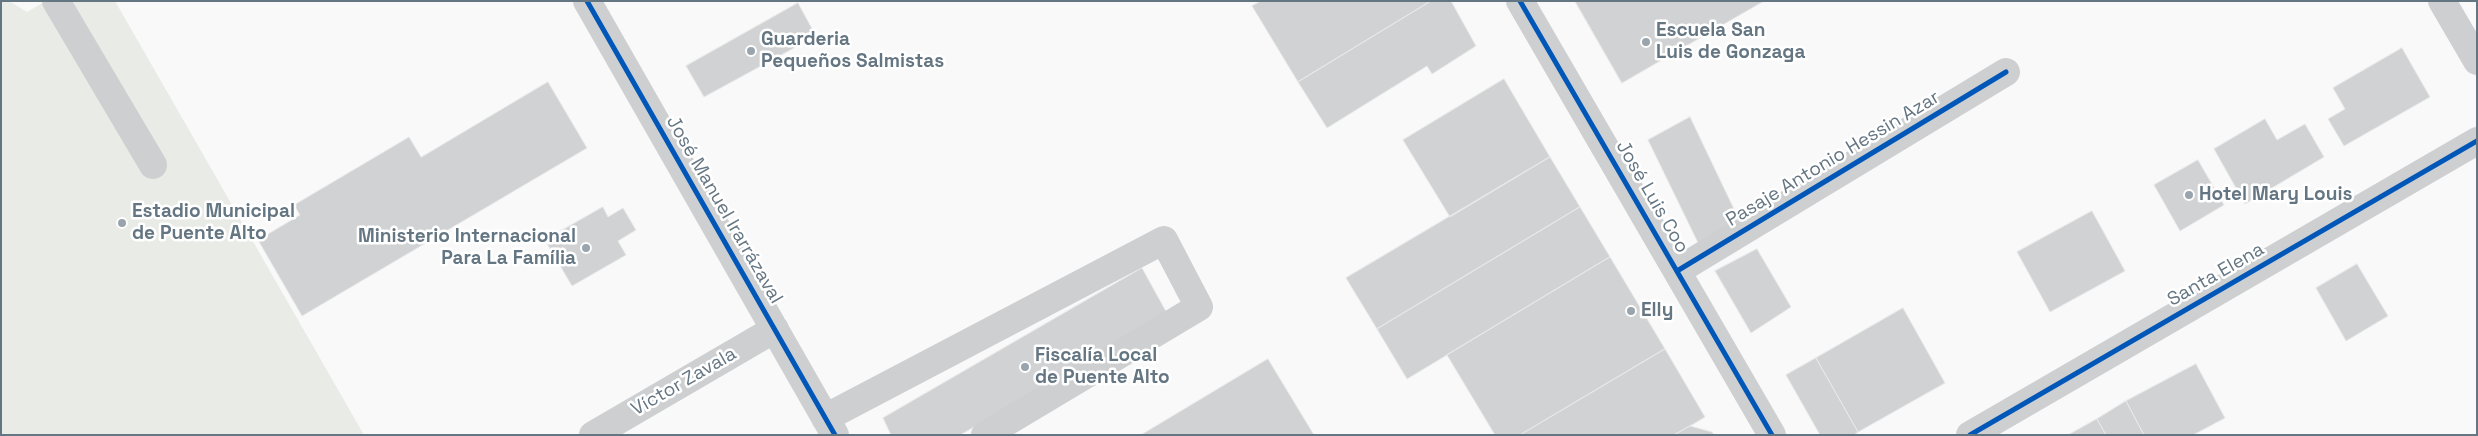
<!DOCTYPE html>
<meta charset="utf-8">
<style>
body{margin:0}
#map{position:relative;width:2478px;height:436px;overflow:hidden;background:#f9f9f9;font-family:"Space Grotesk",sans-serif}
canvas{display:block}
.frame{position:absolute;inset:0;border:2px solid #657683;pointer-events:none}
</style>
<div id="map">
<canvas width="2478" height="436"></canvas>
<div class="frame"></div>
</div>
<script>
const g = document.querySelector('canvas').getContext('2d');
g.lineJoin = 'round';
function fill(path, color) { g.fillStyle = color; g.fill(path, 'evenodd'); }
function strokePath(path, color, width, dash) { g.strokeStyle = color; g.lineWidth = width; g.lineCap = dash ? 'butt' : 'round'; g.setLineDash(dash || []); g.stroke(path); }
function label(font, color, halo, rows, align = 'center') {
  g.font = font + ' "Space Grotesk",sans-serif'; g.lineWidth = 5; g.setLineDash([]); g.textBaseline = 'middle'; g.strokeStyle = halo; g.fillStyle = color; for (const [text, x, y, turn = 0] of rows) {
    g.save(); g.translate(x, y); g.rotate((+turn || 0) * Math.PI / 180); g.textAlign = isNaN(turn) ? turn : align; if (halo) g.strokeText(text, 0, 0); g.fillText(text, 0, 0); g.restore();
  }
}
fill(new Path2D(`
 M1 1H9L27 12 46 1H115L364 435H1Z`), '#e8ebe6');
const building = new Path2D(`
 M1261 1H1431L1298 82 1252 6Z
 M1431 1H1451L1476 46 1432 74 1427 66 1327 128 1298 82Z
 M1575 1H1764L1622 83Z
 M798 3 816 36 704 97 686 66Z
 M2402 48 2430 97 2344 146 2328 119 2345 109 2333 88Z
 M1504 79 1550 157 1450 217 1403 140Z
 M548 82 587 148 302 316 258 240 300 215 294 205 409 137 421 157Z
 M1690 117 1744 230 1703 253 1648 140Z
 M2265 119 2277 140 2305 124 2324 157 2245 204 2214 149Z
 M1550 157 1580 207 1377 329 1346 278Z
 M2198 160 2224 205 2180 231 2154 185Z
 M603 207 608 217 623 208 636 230 618 241 626 255 572 286 545 240Z
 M1580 207 1610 257 1407 379 1377 329Z
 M2092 211 2125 271 2050 312 2017 252Z
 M1757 249 1791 307 1751 333 1715 271Z
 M1610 257 1665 349 1520 435H1495L1447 355Z
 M2357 264 2388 316 2346 341 2316 288Z
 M1142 268 1168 315 960 435H891L883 418Z
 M1903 308 1945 383 1858 432 1816 358Z
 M1665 349 1705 417 1690 426 1674 435H1520Z
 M1816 358 1858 432 1854 435H1820L1786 375Z
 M1268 359 1314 435H1141Z
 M2196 364 2225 418 2193 435H2144L2126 401Z
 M2126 401 2144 435H2106L2097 419Z
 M2097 419 2106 435H2068Z
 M1690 426 1712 432 1714 435H1674Z`);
fill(building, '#d0d2d3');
strokePath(building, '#e8e8e8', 1);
strokePath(new Path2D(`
 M56 1 153 165
 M587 1 835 435
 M1520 1 1772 435
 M2442 1 2477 61
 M1677 271 2006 72
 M825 418 1164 240 1199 307 985 435
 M593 435 775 329
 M1970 435 2477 141`), '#cecfd0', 28);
strokePath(new Path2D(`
 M587 1 835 435
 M1520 1 1772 435
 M1677 271 2006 72
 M1970 435 2477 141`), '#0057b8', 5);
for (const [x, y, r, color] of [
 [1646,42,5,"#99a4ac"],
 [751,51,5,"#99a4ac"],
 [2189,195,5,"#99a4ac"],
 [122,223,5,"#99a4ac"],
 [586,248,5,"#99a4ac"],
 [1631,311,5,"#99a4ac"],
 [1025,367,5,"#99a4ac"]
]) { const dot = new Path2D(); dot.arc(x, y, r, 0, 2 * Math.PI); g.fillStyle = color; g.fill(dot); strokePath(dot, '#fff', 2); }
label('bold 19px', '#657683', '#fff', [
 ["Escuela San",1656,31],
 ["Luis de Gonzaga",1656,53],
 ["Guarderia",761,40],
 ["Pequeños Salmistas",761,62],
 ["Hotel Mary Louis",2199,195],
 ["Estadio Municipal",132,212],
 ["de Puente Alto",132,234],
 ["Ministerio Internacional",576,237,"right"],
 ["Para La Família",576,259,"right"],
 ["Elly",1641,311],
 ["Fiscalía Local",1035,356],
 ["de Puente Alto",1035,378]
], 'left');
label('19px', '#657683', '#fff', [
 ["Pasaje Antonio Hessin Azar",1833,159,-31],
 ["José Luis Coo",1652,197,60],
 ["José Manuel Irarrázaval",724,210,60],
 ["Santa Elena",2216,275,-30],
 ["Víctor Zavala",684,382,-30]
]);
</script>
